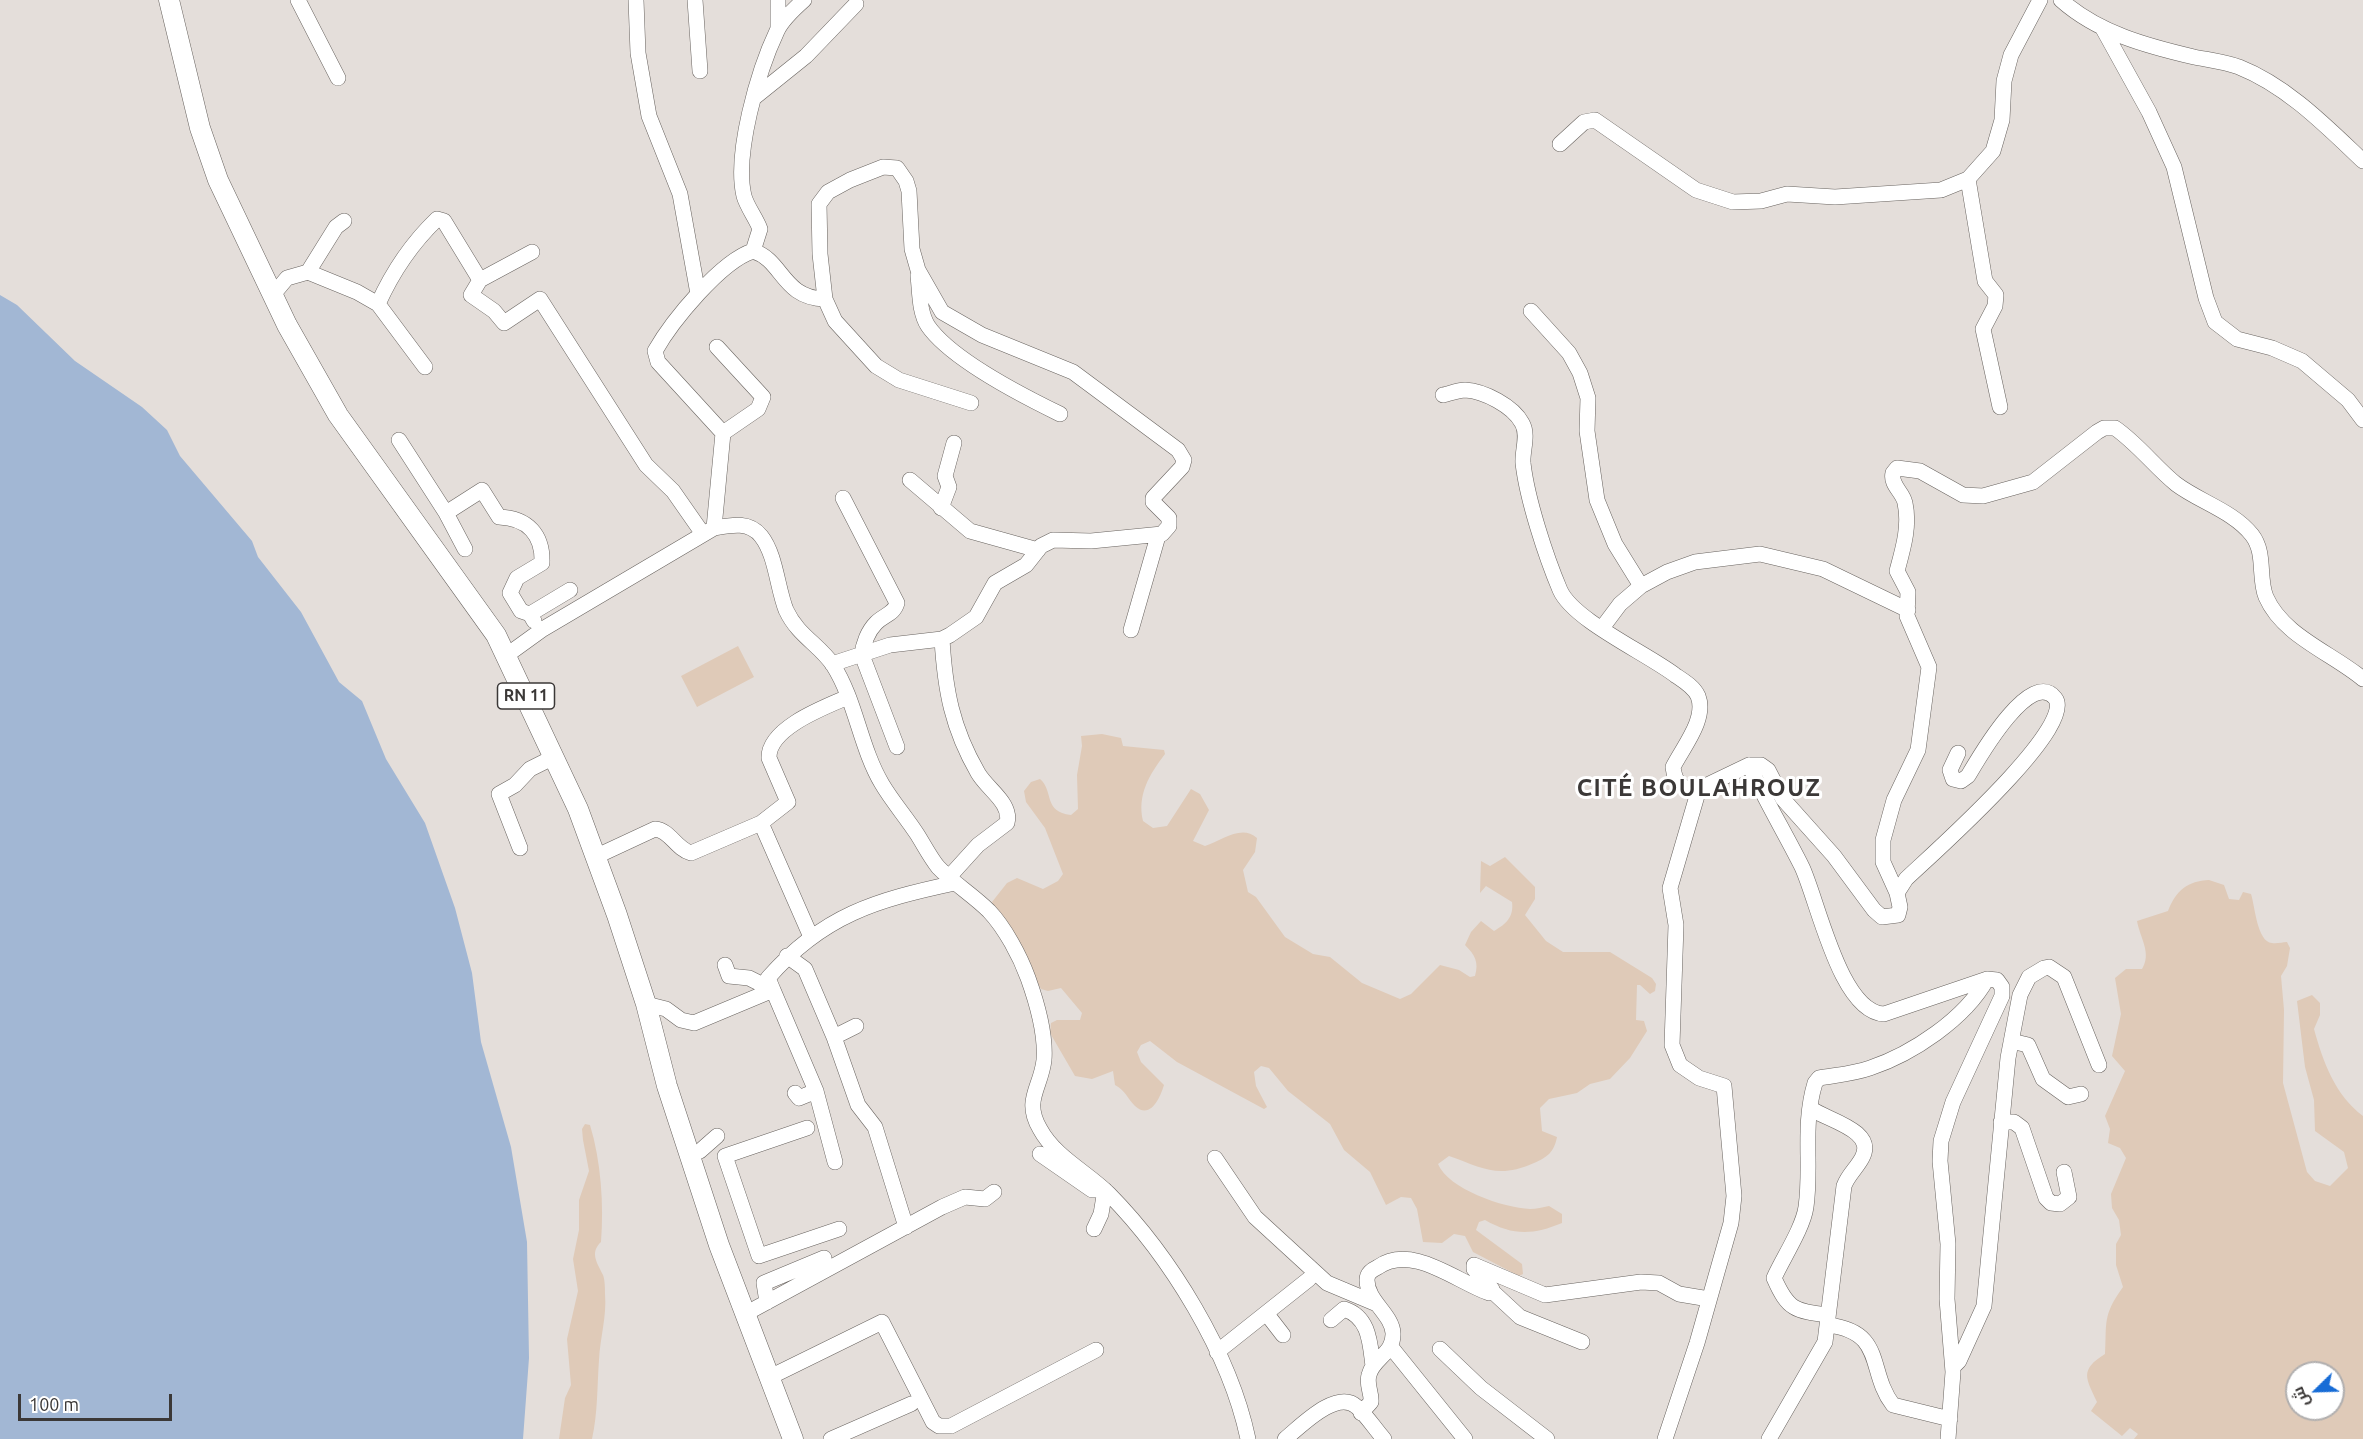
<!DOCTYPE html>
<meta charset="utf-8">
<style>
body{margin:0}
#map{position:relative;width:2363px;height:1439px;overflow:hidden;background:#e4deda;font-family:Ubuntu,Cairo,sans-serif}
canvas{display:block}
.north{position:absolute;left:2285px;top:1361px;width:60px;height:60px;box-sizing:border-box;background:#fff;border:2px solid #b1afaf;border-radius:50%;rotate:247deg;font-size:16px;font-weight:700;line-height:24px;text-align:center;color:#3b3837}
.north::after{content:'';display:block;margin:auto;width:21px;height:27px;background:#176cd6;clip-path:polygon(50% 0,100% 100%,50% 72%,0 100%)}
.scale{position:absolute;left:18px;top:1394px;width:154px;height:27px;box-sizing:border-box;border:3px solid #3b3837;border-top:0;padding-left:8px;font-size:18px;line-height:21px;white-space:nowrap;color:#3b3837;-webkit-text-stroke:4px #fff;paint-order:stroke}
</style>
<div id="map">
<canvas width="2363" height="1439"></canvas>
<div class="north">ش</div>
<div class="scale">100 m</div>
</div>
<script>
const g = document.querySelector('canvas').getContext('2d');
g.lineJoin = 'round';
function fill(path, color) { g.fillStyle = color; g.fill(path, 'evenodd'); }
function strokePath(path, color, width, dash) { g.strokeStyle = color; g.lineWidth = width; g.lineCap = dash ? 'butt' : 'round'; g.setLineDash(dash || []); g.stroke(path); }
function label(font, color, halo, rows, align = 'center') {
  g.font = font + ' Ubuntu,sans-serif'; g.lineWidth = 6; g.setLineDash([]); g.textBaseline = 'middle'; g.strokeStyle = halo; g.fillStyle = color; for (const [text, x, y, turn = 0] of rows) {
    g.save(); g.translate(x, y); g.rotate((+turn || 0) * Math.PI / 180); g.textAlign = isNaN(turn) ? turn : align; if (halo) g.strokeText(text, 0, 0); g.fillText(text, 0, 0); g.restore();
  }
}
fill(new Path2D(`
 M738 646 754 677 697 707 681 676Z
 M1102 734 1121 738 1123 746 1164 750 1165 754C1149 775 1137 795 1143 821L1153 828 1167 826 1191 789 1200 794 1209 810 1193 841 1205 846C1222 841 1241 824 1257 838L1255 852 1243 870 1248 892 1256 897 1285 937 1313 954 1330 957 1362 983 1400 999 1411 994 1440 965 1459 970 1470 977 1475 976C1479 962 1475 955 1465 945L1471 932 1481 921 1494 931C1506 924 1514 917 1512 902L1486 886 1480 893 1481 861 1490 866 1505 857 1535 887V899L1525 915 1546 941 1563 952H1610L1652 978 1656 984 1655 991 1650 994 1640 985H1637L1636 1020 1644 1021 1647 1031 1630 1058 1610 1079 1590 1084 1577 1093 1549 1099 1540 1108 1542 1131 1557 1137C1554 1152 1548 1157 1534 1163 1498 1179 1483 1168 1449 1156L1438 1164C1448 1189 1504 1208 1530 1209 1536 1209 1543 1207 1549 1206L1562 1214V1223C1533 1235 1513 1236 1485 1220L1479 1222 1476 1230 1522 1264 1523 1274 1519 1276 1473 1252 1465 1236 1454 1234 1442 1243 1423 1242 1417 1209 1411 1198 1401 1197 1386 1205 1370 1172 1344 1150 1330 1124 1288 1091 1269 1068 1261 1066 1254 1072 1256 1086 1267 1107 1264 1109 1177 1062 1150 1041 1141 1045 1137 1052 1141 1062 1164 1085C1161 1095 1151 1121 1135 1106 1127 1098 1126 1091 1115 1085L1113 1071 1092 1079 1075 1076 1050 1033 1051 1023 1057 1020H1080L1082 1013 1061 988 1048 991 1041 989 992 902 1007 883 1017 878 1043 889 1058 881 1063 874 1045 828 1026 802 1024 791 1031 782 1040 779C1054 791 1043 812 1071 815L1078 809 1077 775 1082 746 1081 736Z
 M2209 880 2224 885 2229 899 2239 900 2243 892 2251 894C2255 906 2257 942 2272 943 2277 944 2282 942 2287 942L2290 948 2287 966 2281 976 2284 1010 2283 1083 2307 1172 2315 1181 2330 1186 2348 1168 2344 1152 2315 1131 2314 1100 2305 1067 2297 1001 2312 995 2320 1003V1015L2314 1029C2323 1062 2335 1095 2363 1116V1439H2134L2138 1434 2130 1428 2122 1436 2091 1411 2097 1402C2086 1378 2079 1370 2105 1354 2107 1323 2102 1316 2123 1287L2116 1265V1244L2121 1235 2119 1220 2112 1208 2111 1194 2126 1158 2120 1148 2108 1143 2110 1129 2105 1116 2125 1071 2112 1056 2121 1014 2115 978 2126 969H2142C2152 953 2140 938 2137 921L2168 911C2176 890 2188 881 2209 880ZM2297 1373H2333V1409H2297Z
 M585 1124 590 1125C601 1161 604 1205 601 1242 589 1253 598 1264 603 1275 605 1280 605 1289 605 1294 607 1316 600 1338 599 1360 597 1387 598 1412 592 1439H559L565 1398 571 1385 567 1339 578 1291 573 1259 579 1230V1200L589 1171 583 1140 582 1129Z`), '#dfcab8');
fill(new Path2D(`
 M0 295 17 305 75 361 142 407 167 430 180 456 252 541 258 557 301 612 339 682 362 701 386 759 425 823 455 908 472 973 481 1042 511 1147 527 1242 529 1358 523 1439H0Z`), '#a2b7d4');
const minor = new Path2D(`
 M298 0 338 78
 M636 0 638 53 649 116 680 194 698 294
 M695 0 700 71
 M2061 0C2098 33 2147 46 2194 57 2209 60 2225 62 2239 67 2287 86 2326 126 2363 161
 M2102 27 2149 112 2174 167 2206 298 2215 322 2237 339 2272 348 2302 361 2348 400 2363 420
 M778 29V0
 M755 97 806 56 856 4
 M1560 144 1584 122 1595 120 1696 190 1733 202 1761 201 1787 194 1835 197 1941 190 1968 179 1993 151 2002 120 2004 81 2011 55 2040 0
 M1968 179 1985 281 1996 295 1995 306 1983 329 2000 407
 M753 251 760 229C756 218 747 207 744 196 734 154 758 71 777 31 782 20 795 8 804 0
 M532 252 480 280 471 295 494 311 504 323 540 299 646 465 673 491 703 534
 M308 272 336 227 344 221
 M918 276C920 292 919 312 928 326 951 359 1023 396 1060 414
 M272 296 287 278 308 272 357 292 378 304 425 367
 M378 304C392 273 412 243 437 219L444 221 480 280
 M1531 311 1569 353 1580 373 1588 398 1587 431 1597 500 1615 544 1641 586
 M717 347 763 397 758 409 723 433
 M1443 395C1449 394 1458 390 1465 390 1484 391 1513 406 1522 423 1529 435 1522 451 1523 463 1527 499 1546 557 1560 590 1573 620 1646 653 1675 675 1684 681 1694 687 1698 696 1707 719 1683 747 1673 767 1675 784 1682 790 1699 789
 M399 440 446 513 482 490 499 517C528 518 543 535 542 563L517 578 510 593 521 611 530 614
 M910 480 970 531 1038 550
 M843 498 897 603C894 614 884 615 876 623 868 631 863 644 862 655L897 747
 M941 508 949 487 945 476 954 443
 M446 513 465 549
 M714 528 723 433 658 362 655 351C672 321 721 261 753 251 783 260 782 298 825 299
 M534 621 530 614 570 590
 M1602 628 1620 604 1641 586 1667 572 1695 562 1760 554 1823 569 1908 610
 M1131 630 1158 536
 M942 639C945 690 952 728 978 773 988 790 1012 803 1007 823L978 845 949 877
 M507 655 543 629 714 528C731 525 749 521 761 536 776 555 777 587 786 610 798 636 820 645 833 665 856 701 860 747 882 784 892 801 906 817 917 834 924 845 930 857 938 867 953 883 973 895 989 911 1005 928 1020 956 1028 978 1037 1003 1046 1034 1044 1060 1041 1088 1023 1100 1040 1129 1055 1157 1087 1172 1109 1194 1170 1256 1230 1353 1248 1439
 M832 664 890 645 942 639 950 635 976 617 995 583 1026 565 1041 546 1053 540 1091 541 1162 534 1169 526V518L1153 502V498L1182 467 1184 460 1178 450 1073 372 982 335 942 312 918 270 912 249 909 191 906 181 897 168 883 167 850 180 828 192 819 204 820 254 825 299 835 321 876 366 899 380 971 403
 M761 823 811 937
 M520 848 499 794 515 785 530 769 554 757
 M597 856 655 829C670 830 676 849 691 853L761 823 788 802 769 758C768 728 825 707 848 697
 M1897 893 1906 879C1929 857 2078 726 2055 698 2030 667 1977 761 1968 776L1961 781 1953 779 1950 770 1958 753
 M787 956 805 969 834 1037 858 1105 875 1127 906 1227
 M725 965 729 976 749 978 773 990 816 1091 835 1162
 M646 1004 666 1009 681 1020 694 1023 773 990 768 978C823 915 876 900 955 883
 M834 1037 856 1026
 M2011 1041 2028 1045 2043 1079 2068 1097 2081 1094
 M795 1093 799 1098 816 1091
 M2001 1122H2014L2022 1128 2046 1198 2051 1203 2060 1204 2069 1197 2064 1172
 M807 1128 725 1156 759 1256 839 1229
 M1040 1154 1092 1190H1105L1101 1214 1094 1229
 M689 1155 700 1151 717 1136
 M1215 1158 1255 1217 1327 1283 1377 1304
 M1493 1292 1520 1317 1582 1342
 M767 1302 764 1283 824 1258
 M1266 1313 1283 1335
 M745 1314 942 1207 965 1197 985 1199 994 1192
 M1828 1315C1795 1311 1788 1310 1774 1278 1783 1258 1803 1228 1806 1207 1812 1165 1802 1126 1815 1083L1819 1078C1836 1075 1853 1074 1870 1068 1912 1054 1965 1019 1987 979
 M1331 1320 1344 1309C1370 1317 1370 1344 1373 1366
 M1828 1325C1886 1332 1867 1371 1893 1405L1950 1419
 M1391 1347 1465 1439
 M1440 1349 1481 1388 1547 1439
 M1217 1352 1309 1279
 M1953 1367 1959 1361 1984 1306 2008 1058 2020 995 2029 977 2044 968 2049 967 2064 977 2099 1065
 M768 1378 882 1322 933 1422 939 1426H951L1096 1350
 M1361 1413 1371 1402C1372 1393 1366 1385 1369 1375 1373 1358 1394 1354 1393 1333 1392 1314 1367 1301 1367 1280 1367 1273 1372 1270 1378 1267 1412 1243 1457 1282 1489 1293L1492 1292V1289L1474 1269V1265L1545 1295 1641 1282 1659 1283 1679 1294 1709 1299
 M831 1439 911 1404
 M1285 1439C1300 1427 1337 1388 1357 1407 1367 1416 1375 1429 1384 1439
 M1665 1439 1697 1343 1731 1223 1734 1196 1724 1086 1699 1078 1680 1065 1672 1045 1676 925 1670 888 1699 789 1749 765
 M1769 1439 1825 1342 1844 1186C1848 1175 1856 1169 1862 1158 1877 1130 1826 1120 1810 1108
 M1948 1439 1953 1372 1947 1299 1948 1244 1940 1161 1941 1141 1953 1102 2002 996V987L1997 980 1987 979 1884 1014C1840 1012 1818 901 1802 867 1785 833 1765 800 1749 765H1761L1768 770 1783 799 1834 856 1874 910 1882 917 1898 915 1900 907 1897 893 1883 862V840L1894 800 1918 750 1929 667 1907 616 1908 592 1897 571C1903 549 1910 526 1905 503 1903 492 1890 485 1893 473L1897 468 1920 471 1963 495 1983 496 2033 482 2097 432 2104 428H2115C2138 444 2155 467 2176 484 2200 502 2233 511 2252 535 2266 553 2258 578 2266 597 2283 636 2332 653 2363 679`);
const major = new Path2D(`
 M169 0 200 128 218 180 287 325 338 415 496 635 578 809 617 915 646 1004 667 1086 719 1245 793 1439`);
strokePath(minor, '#68635f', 16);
strokePath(major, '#68635f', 21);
strokePath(minor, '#fff', 15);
strokePath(major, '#fff', 20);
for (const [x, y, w] of [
 [526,696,57]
]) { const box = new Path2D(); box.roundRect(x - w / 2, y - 13, w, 26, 4.5); g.fillStyle = '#fff'; g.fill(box); strokePath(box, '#3b3837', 1.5); }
label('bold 16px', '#3b3837', null, [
 ["RN 11",526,696]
]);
g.letterSpacing = '1.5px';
label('bold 24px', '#3b3837', '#fff', [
 ["CITÉ BOULAHROUZ",1699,788]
]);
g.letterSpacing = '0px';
</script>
